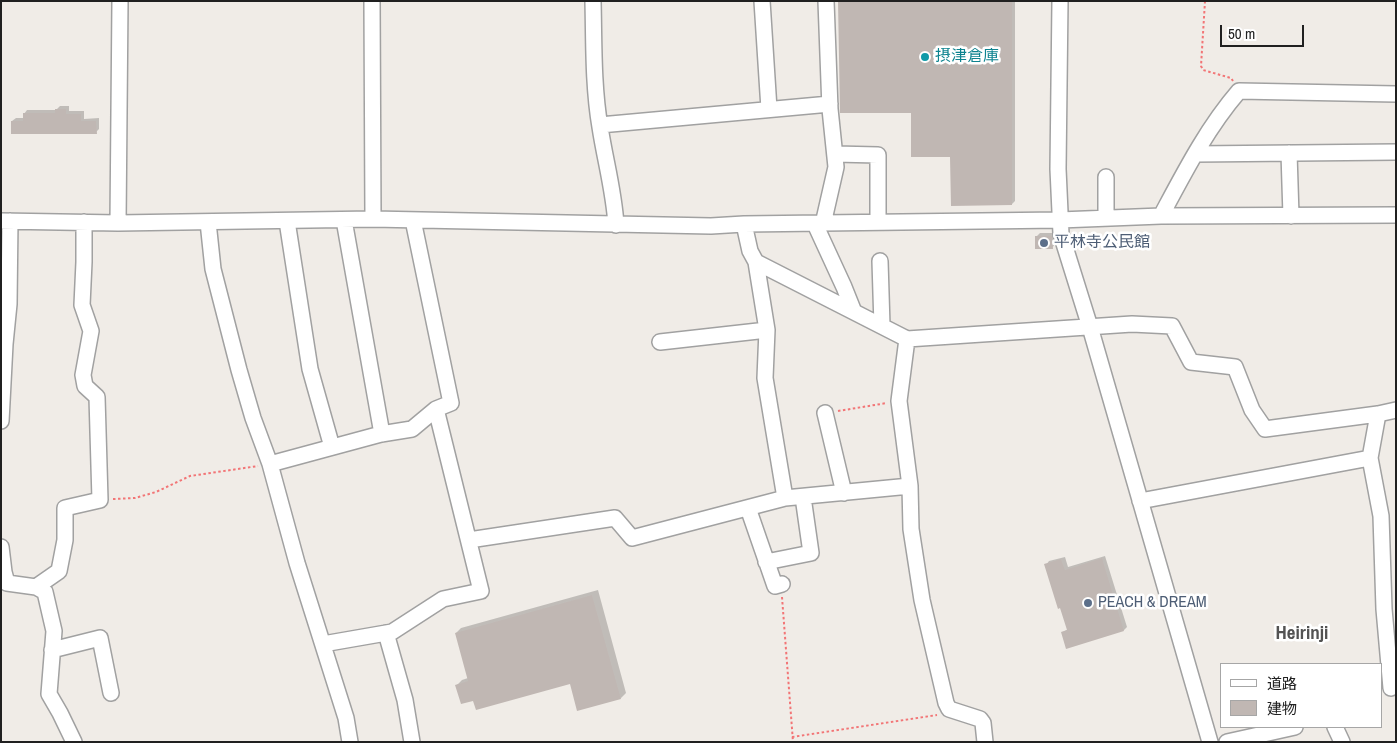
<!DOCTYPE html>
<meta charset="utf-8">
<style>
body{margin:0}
#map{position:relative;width:1397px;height:743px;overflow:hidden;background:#f0ece7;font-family:"Archivo Narrow","Noto Sans JP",sans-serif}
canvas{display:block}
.frame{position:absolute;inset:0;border:2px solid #202020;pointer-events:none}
.legend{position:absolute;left:1220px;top:663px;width:162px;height:65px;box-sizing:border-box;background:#fff;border:1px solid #a6a6a6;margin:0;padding:6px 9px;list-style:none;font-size:15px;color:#202020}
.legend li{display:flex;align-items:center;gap:10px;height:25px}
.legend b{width:25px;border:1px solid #a6a6a6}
.scale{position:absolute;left:1220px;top:25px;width:84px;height:22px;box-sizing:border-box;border:2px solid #202020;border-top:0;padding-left:6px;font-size:15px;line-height:18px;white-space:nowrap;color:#202020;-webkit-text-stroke:4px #fff;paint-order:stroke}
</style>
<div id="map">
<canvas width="1397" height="743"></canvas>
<div class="frame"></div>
<ul class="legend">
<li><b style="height:6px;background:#fff"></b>道路</li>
<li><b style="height:14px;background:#c0b7b3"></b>建物</li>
</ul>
<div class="scale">50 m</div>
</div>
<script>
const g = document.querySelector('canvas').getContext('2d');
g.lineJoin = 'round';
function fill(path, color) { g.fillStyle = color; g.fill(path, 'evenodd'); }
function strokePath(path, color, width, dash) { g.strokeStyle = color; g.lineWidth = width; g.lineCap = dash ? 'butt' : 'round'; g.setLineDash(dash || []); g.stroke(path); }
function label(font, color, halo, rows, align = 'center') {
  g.font = font + ' "Archivo Narrow","Noto Sans JP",sans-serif'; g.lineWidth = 5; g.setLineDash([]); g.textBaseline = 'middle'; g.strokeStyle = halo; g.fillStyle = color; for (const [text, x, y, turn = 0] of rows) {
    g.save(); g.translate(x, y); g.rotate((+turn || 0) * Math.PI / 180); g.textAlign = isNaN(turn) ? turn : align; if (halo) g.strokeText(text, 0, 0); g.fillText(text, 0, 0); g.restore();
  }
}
fill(new Path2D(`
 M839 1H1015V201L1012 204 952 155 912 111 841 112Z
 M60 106H69V111H84V119L99 118V129L96 132 12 121 16 118H24V114L27 110H56Z
 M1040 233H1055V244L1052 248 1036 237Z
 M1105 556 1127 627 1124 630 1062 633 1068 629 1046 565 1049 561 1065 557 1068 567Z
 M598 590 626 693 621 698 571 683 474 699 457 685 462 680 468 678 456 633 461 628Z`), '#0003');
fill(new Path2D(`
 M838 1H1012V205L951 206 950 157H911V113H840Z
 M55 109H66V114H81V121H96L97 134H11V121H23V113H55Z
 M1035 236H1052L1053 249H1035Z
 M1102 558 1124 631 1066 649 1061 632 1067 630 1060 608 1058 609 1044 564 1061 559 1065 570Z
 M592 595 621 699 577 711 570 684 476 710 473 701 461 704 455 685 468 681 455 633Z`), '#c0b7b3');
const minor = new Path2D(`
 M372 1 373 219
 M593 1C594 43 593 86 600 127 605 160 614 191 616 225
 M762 1 769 109
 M1060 1 1058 169 1061 234 1090 327 1210 742
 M600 125 830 104
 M1289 153 1291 216
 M835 154 878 155V222
 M1195 154 1396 152
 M1161 216C1184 173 1207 128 1239 91L1396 94
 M1106 217V177
 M344 220 382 434
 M1 221 118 223 373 219 711 226 744 224 1060 220 1161 216 1396 215
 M287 221 310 369 332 447
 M208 222 213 269 239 370 253 418 270 464 297 563 346 718 350 742
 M118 223 120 1
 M744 224 750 251 756 262 767 330 765 378 785 498
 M815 224 844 287 854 312
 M823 224 836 167 830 109 826 1
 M880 261 882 326
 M756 262 907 339 1132 324 1172 326 1191 362 1235 367 1252 410 1265 429 1378 414 1396 410
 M907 339 899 401 910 486 911 529 922 600 946 703 949 709 980 719 983 723 985 742
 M660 342 767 330
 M825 413 844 493
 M1378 414 1370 458 1381 516 1384 609 1391 688
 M1 421 5 344 9 304 10 221
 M270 464 381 434 412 429 436 409 451 403 413 220
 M1140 501 1370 458
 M748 508 775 586 782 584
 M469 540 615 518 632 538 785 498 910 486
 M1 547 4 572 7 583 36 587 45 592 54 631 49 694 60 713 74 742
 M766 562 811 553 803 497
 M36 587 59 571 65 540V508L100 500 97 397 85 386 83 375 91 331 82 305 84 262V222
 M386 633 405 700 412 742
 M323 644 392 632 443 599 481 591 436 409
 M52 650 100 638 111 693
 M1335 727 1342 742
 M1227 742 1295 727`);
strokePath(minor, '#a1a1a1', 18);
strokePath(new Path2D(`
 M1205 1 1201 66 1203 70 1231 78 1233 81
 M838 411 887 403
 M113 499 135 498 156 492 190 476 258 466
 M782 597 793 742
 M792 737 937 715`), '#f27576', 2, [2.5, 2.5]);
strokePath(minor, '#fff', 15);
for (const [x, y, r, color] of [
 [925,57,5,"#0f9aa8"],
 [1044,243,5,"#5c6f8a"],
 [1088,603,5,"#5c6f8a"]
]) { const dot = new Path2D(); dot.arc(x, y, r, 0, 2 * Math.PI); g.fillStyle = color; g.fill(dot); strokePath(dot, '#fff', 2); }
label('16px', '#0d838f', '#fff', [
 ["摂津倉庫",935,57]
], 'left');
label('16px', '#4e5e75', '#fff', [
 ["平林寺公民館",1054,243],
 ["PEACH & DREAM",1098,603]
], 'left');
label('bold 19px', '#535353', '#fff', [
 ["Heirinji",1302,634]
]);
</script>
